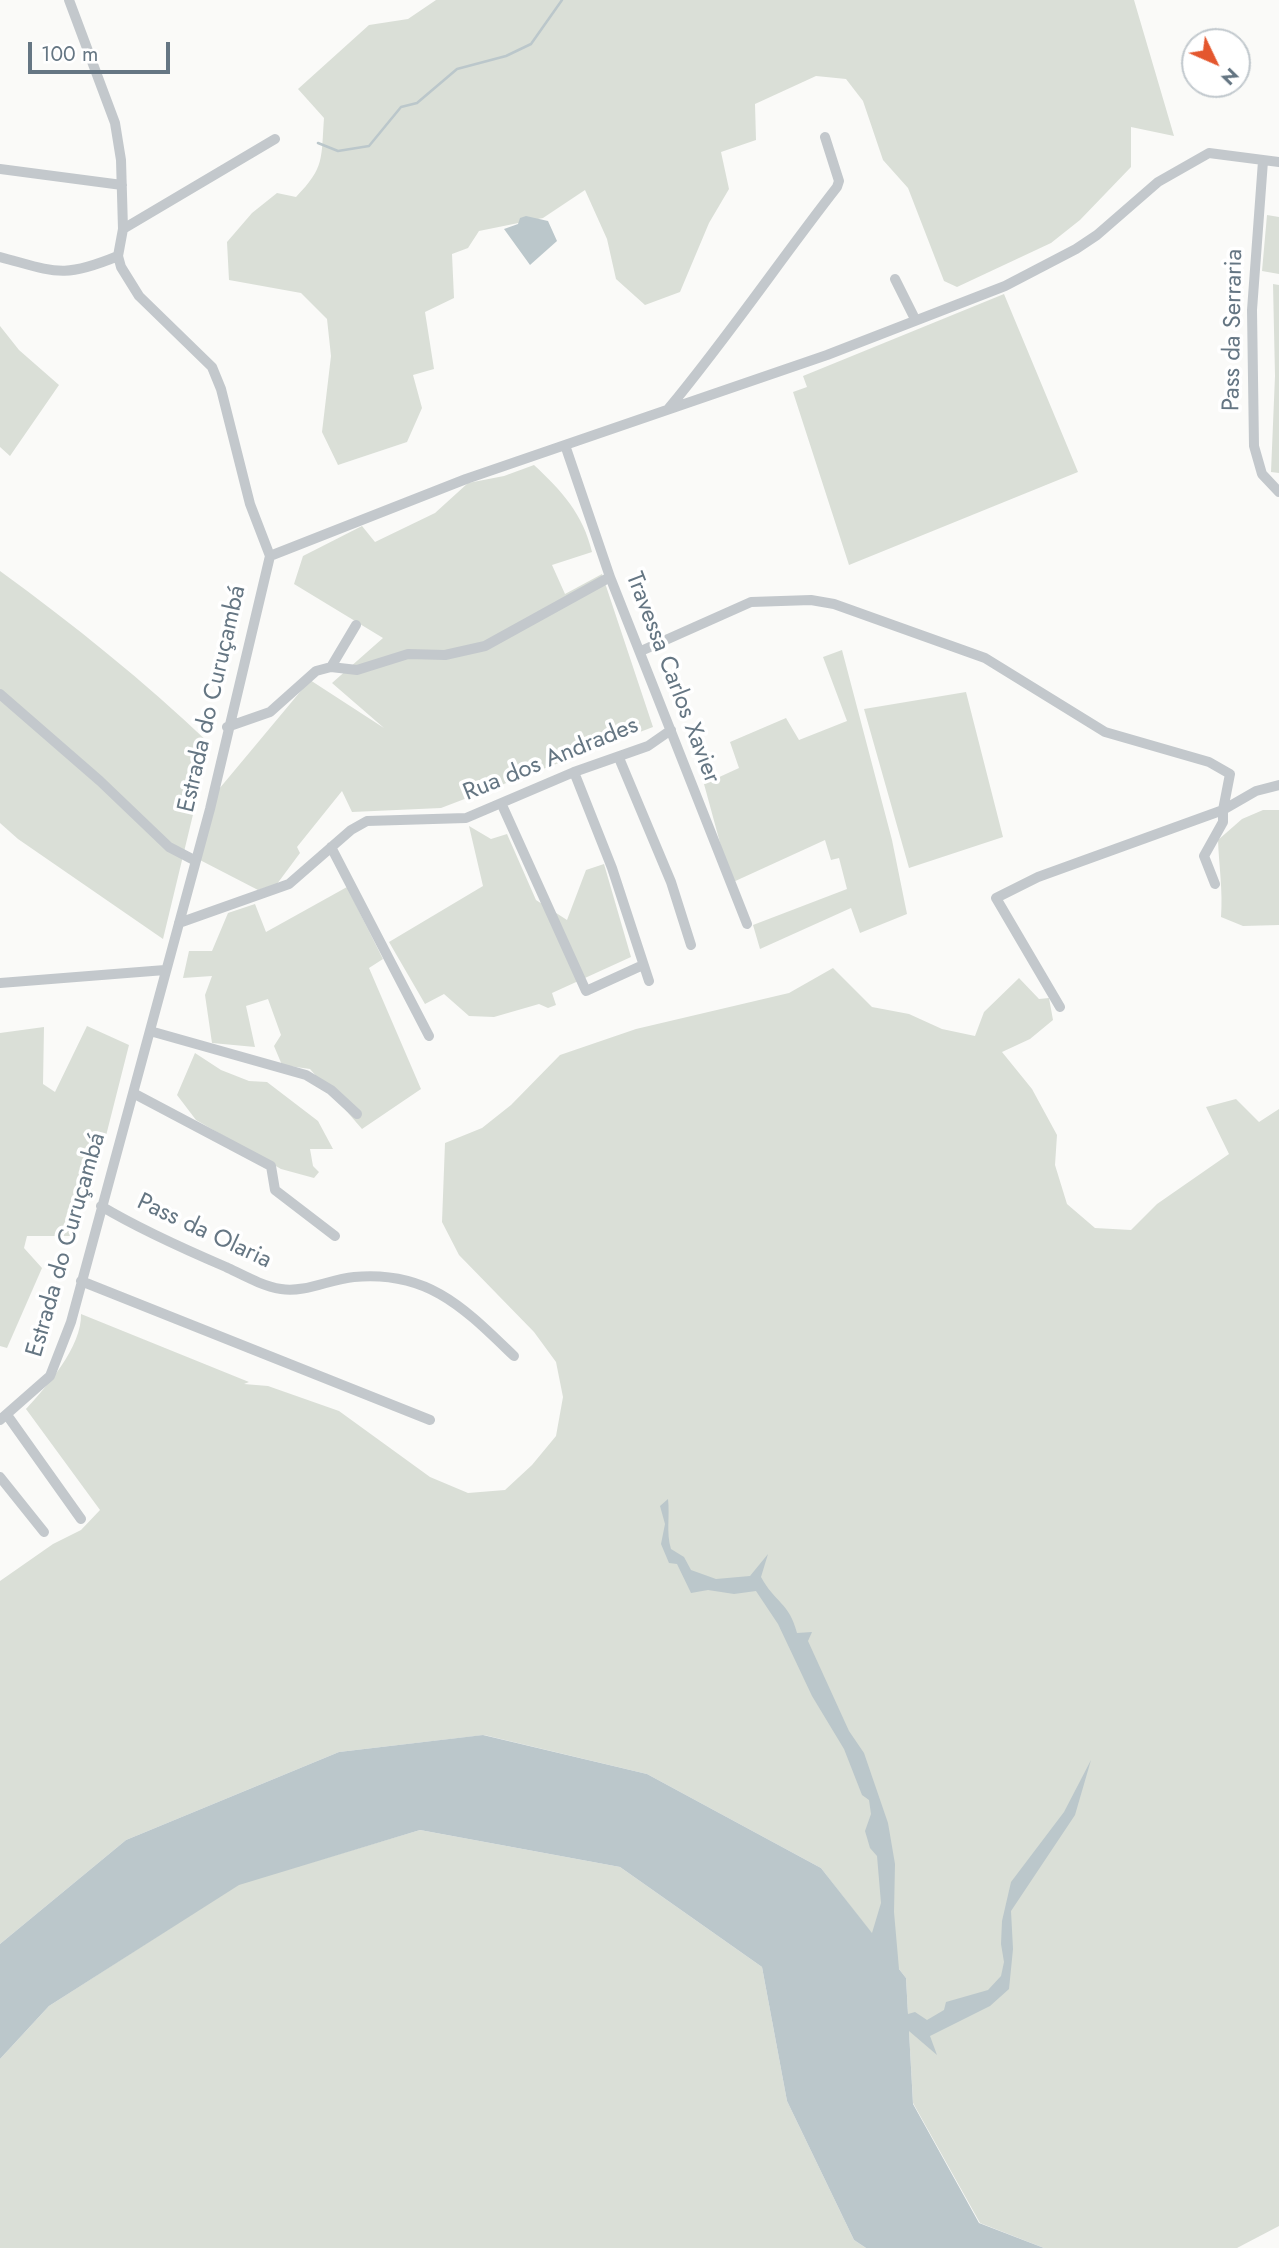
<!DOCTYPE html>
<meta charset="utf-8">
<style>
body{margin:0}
#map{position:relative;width:1279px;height:2248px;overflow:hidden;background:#fafaf8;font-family:Jost,sans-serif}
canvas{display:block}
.north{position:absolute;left:1181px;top:28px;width:70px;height:70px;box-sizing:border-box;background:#fff;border:2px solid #c1c8cd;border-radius:50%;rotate:134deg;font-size:19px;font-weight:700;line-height:28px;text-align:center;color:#657683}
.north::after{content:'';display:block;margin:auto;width:24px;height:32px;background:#e4572e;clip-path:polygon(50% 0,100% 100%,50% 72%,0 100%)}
.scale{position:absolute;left:28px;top:42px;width:142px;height:32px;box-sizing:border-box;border:4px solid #657683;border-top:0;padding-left:9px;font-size:21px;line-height:24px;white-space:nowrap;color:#657683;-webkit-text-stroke:5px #fff;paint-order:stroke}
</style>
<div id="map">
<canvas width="1279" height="2248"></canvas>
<div class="north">N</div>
<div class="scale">100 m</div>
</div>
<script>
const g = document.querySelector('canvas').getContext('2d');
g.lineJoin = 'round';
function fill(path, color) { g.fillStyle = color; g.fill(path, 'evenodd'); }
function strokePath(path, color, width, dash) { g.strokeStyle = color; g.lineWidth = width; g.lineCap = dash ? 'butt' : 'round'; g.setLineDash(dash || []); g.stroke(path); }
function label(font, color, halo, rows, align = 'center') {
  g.font = font + ' Jost,sans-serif'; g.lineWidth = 7; g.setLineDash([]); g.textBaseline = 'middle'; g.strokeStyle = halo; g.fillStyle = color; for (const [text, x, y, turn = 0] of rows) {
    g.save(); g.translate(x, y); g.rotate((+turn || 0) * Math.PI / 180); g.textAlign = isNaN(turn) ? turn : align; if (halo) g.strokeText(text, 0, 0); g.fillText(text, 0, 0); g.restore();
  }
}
fill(new Path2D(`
 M436 0H1134L1174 136 1131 127V167L1080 220 1051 243 957 287 944 281 908 188 883 160 863 101 846 79 816 76 755 104 756 140 721 152 729 189 709 223 680 292 645 305 616 279 607 239 585 190 543 218 479 231 468 248 452 254 454 298 425 312 434 369 413 375 422 408 407 442 338 465 322 432 331 356 327 319 301 293 229 280 227 242 252 213 277 193 296 197C325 167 321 159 324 118L298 89 369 25 408 19Z
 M1267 215 1279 217V274L1262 271Z
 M1273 284 1279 285V473L1271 472 1275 376Z
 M1004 294 1078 472 849 565 793 392 807 387 803 376Z
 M0 326 19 350 59 385 10 456 0 447Z
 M534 465C562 491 583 514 592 552L552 565 565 594 602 574 653 727 441 808 352 812 342 791 297 847 300 853 277 884 258 890 198 859 219 789 310 680 384 728 332 683 383 638 294 584 303 556 362 526 375 542 435 513 468 483 504 476Z
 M0 571C74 625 144 681 210 744L163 939 18 839 0 823Z
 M842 650 892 840 907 914 860 933 851 908 760 949 753 925 847 889 839 858 831 860 825 840 731 883 704 784 739 768 730 742 786 718 799 740 847 721 823 657Z
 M966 692 1003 837 909 868 864 709Z
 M1263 810H1279V925L1243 926 1221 917C1223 890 1219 867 1218 840L1242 819Z
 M469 826 491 839 507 834 536 900 567 920 586 870 604 864 631 957 552 993 556 1005 548 1008 539 1004 494 1017 469 1016 444 994 425 1004 389 942 483 886Z
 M347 887 383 959 369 968 421 1089 362 1129 310 1069 282 1065 274 1046 281 1035 268 999 246 1006 255 1047 212 1043 205 995 212 976 183 978 189 951H212L228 913 255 904 266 932Z
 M833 968 872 1007 909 1014 942 1029 975 1036 984 1012 1019 978 1039 999 1049 998 1053 1020 1030 1039 1002 1052 1032 1089 1057 1135 1055 1165 1067 1204 1095 1228 1131 1230 1157 1204 1229 1154 1206 1107 1236 1099 1259 1122 1279 1109V2226L1237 2248H1044L980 2223 913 2103 906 1978 821 1868 647 1774 484 1735 339 1752 126 1840 0 1944V1581L53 1544 81 1530 100 1510 26 1409C47 1386 82 1347 81 1314L249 1382 244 1384 268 1386 339 1411 430 1477 468 1493 505 1490 532 1465 556 1436 563 1397 556 1362 534 1332 459 1255 442 1222 445 1143 482 1128 511 1105 560 1055 636 1029 789 993Z
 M87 1026 129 1045 93 1187 70 1236H27L24 1248 42 1268 7 1348 0 1346V1033L44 1027 43 1084 55 1092Z
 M195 1053 221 1070 249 1081 267 1082 318 1121 333 1149H310L313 1166 319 1172 314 1178 281 1169 196 1120 177 1095Z
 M420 1830 620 1867 762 1967 787 2101 854 2240 866 2248H0V2059L49 2006 239 1884Z`), '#dadfd7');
fill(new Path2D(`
 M526 216 548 221 557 241 530 265 504 229 518 224 520 218Z
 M668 1499C670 1516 666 1533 671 1549L684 1557 691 1570 716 1579 750 1576 768 1554 761 1577C775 1603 789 1602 797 1633L812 1632 808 1641 849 1731 864 1753 888 1823 895 1864 894 1912 899 1969 906 1978 908 2014 915 2012 927 2020 944 2010 946 2002 988 1990 1001 1976 1004 1962 1001 1944 1002 1921 1011 1882 1064 1812 1091 1760 1075 1815 1011 1911 1013 1949 1009 1989 990 2006 930 2036 937 2055 909 2031 913 2104 979 2223 1044 2248H866L854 2240 787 2101 762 1967 620 1867 420 1830 239 1885 49 2006 0 2059V1944L126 1840 339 1752 483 1735 647 1774 821 1868 872 1933 881 1903 877 1856 870 1848 865 1831 871 1814 869 1800 862 1795 844 1749 812 1696 778 1624 756 1591 734 1594 708 1590 691 1593 677 1564 669 1563 661 1544 665 1524 660 1506Z`), '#bbc7cb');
strokePath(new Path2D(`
 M318 143 338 151 369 146 401 107 417 103 457 69 506 56 531 44 562 0`), '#bbc7cb', 2.5);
strokePath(new Path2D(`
 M1263 161 1252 310 1254 446 1262 474 1279 492
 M0 169 122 185
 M123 229 275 139
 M0 257C56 272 62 279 118 256
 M895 279 915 319
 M669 408C728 337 780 260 837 187L839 181 825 137
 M565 445 610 577 747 924
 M270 556 466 479 827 355 1005 286 1076 249 1097 235 1158 182 1209 153 1279 162
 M641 651 751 602 811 600 834 604 985 658 1105 732 1209 762 1230 774 1223 810 1038 877 996 898 1060 1007
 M331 667 356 625
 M0 694 100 781 169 847 194 860
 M227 727 270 712 316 671 331 667 357 670 408 654 445 655 485 646 610 577
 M619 758 671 882 691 945
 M574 772 612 868 649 981
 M502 805 586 991 643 965
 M331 847 429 1036
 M1215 884 1204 856 1223 822V810L1256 791 1279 785
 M179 923 289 884 351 830 367 821 466 818 574 772 648 746 671 730
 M0 983 165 970
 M150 1031 306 1075 331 1090 357 1114
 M133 1093 271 1166 275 1190 335 1236
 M101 1206C141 1230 184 1249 226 1267 243 1275 262 1286 281 1289 305 1293 330 1279 354 1277 429 1270 465 1309 514 1356
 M81 1281 430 1420
 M7 1415 81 1519
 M0 1420 50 1376 71 1322 210 809 270 556 250 504 221 389 212 367 139 296 121 267 118 256 123 229 121 160 115 123 69 0
 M0 1477 44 1532`), '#c3c8cc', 10);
label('24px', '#657683', '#fff', [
 ["Pass da Serraria",1234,330,-89],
 ["Travessa Carlos Xavier",672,678,69],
 ["Estrada do Curuçambá",213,699,-77],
 ["Rua dos Andrades",551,760,-22],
 ["Pass da Olaria",204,1232,25],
 ["Estrada do Curuçambá",67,1245,-74]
]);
</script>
